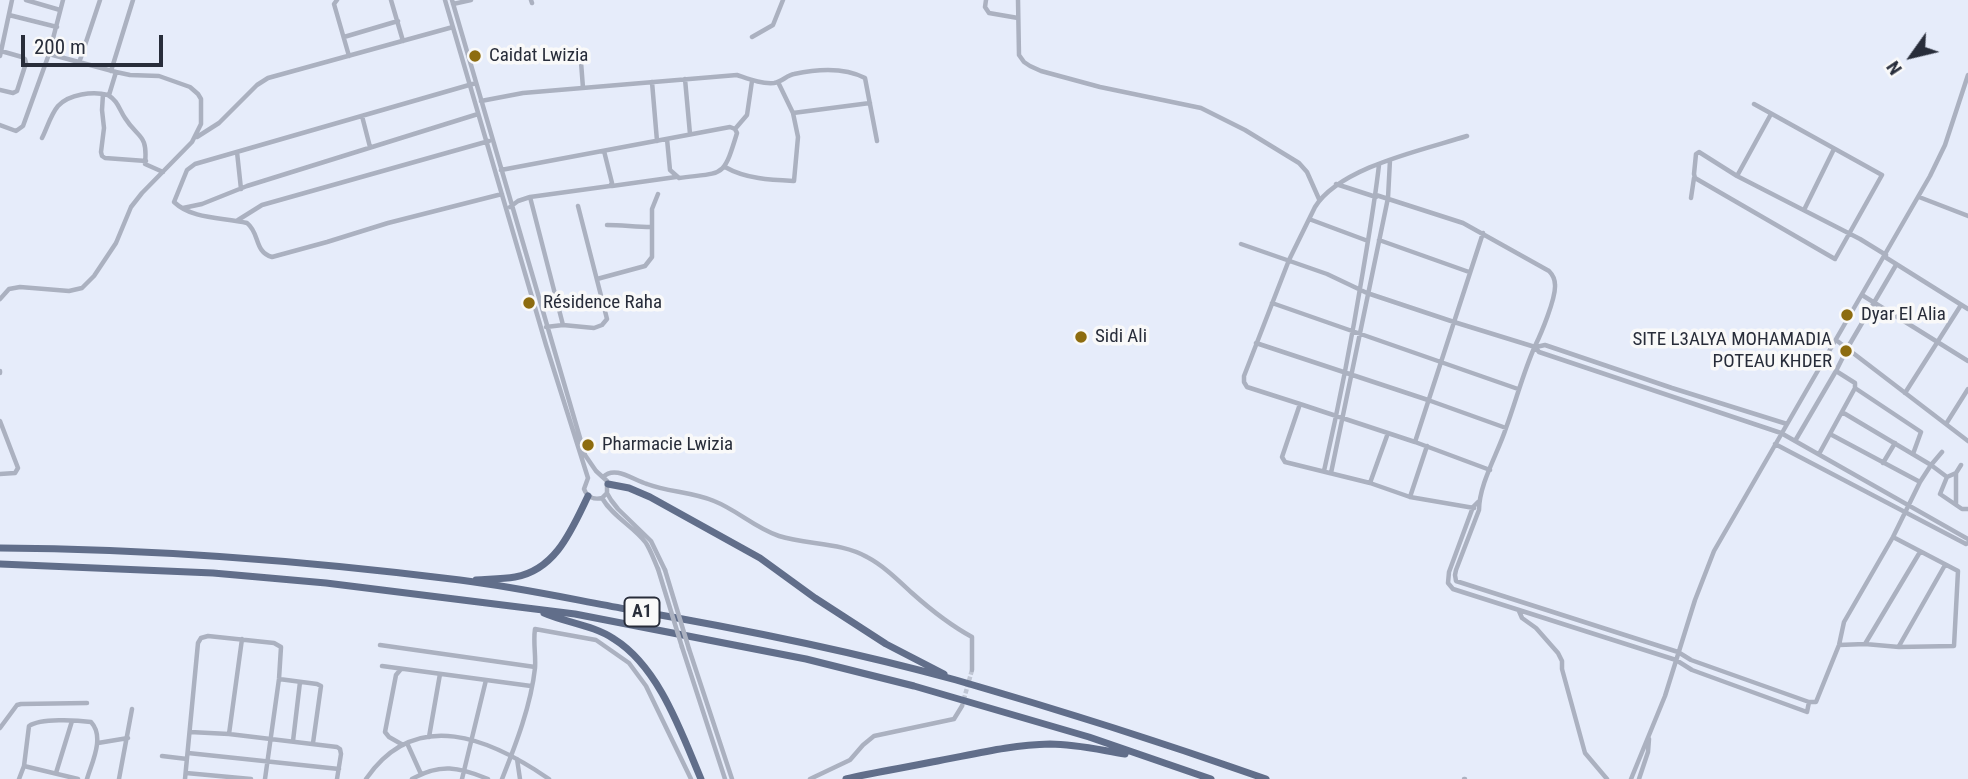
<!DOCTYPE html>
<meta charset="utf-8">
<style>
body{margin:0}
#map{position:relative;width:1968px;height:779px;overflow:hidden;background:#e6ecfa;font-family:"Roboto Condensed",sans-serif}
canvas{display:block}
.north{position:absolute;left:1877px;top:21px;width:70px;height:70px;-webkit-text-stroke:5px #f9f9f9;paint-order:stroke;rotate:236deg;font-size:19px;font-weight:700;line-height:28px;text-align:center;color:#282d3a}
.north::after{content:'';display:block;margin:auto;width:24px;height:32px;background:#282d3a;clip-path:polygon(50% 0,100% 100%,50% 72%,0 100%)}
.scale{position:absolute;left:21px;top:35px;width:142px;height:32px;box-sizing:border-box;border:4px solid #282d3a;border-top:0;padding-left:9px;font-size:21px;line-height:24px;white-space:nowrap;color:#282d3a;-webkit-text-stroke:5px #f9f9f9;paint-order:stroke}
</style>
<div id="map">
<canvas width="1968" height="779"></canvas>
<div class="north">N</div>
<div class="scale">200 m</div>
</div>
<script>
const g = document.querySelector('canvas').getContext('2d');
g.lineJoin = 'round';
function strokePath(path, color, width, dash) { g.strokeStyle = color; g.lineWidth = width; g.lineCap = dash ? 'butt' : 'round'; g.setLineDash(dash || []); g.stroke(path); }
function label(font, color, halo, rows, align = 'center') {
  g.font = font + ' "Roboto Condensed",sans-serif'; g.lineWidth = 7; g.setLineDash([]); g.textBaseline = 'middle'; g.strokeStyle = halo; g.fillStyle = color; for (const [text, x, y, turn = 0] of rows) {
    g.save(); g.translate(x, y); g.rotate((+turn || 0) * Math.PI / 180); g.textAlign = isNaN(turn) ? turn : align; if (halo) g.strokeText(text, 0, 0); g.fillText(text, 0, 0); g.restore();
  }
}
strokePath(new Path2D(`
 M962 706 972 670`), '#c0c6d4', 4.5, [4.5, 2]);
strokePath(new Path2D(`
 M26 0 60 10
 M337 0 334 4 349 56
 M391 0 403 41
 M445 0 546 345 588 478 584 489C587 497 594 500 602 498L607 493
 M452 0 585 455 596 471 607 481V493L611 500 618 509 651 541 665 570
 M531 0 532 3
 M986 0 985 7 989 13 1018 18
 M1018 0 1019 55 1024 62 1030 66 1041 71 1100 87 1201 108 1245 130 1299 163 1307 172 1319 199
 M453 4 471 0
 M9 15 57 27
 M344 37 398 21
 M752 37 773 25 783 0
 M0 56 12 0
 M581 62 583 88
 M79 63 100 0
 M111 71 133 0
 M685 79 690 134
 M652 82 657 141
 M476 83 195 164 187 170 174 202C193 220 223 217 247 223 260 233 254 252 272 257L327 242 388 223 502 194
 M0 90 13 93 17 91 26 63 25 59 22 57 1 51
 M103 94 102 110 104 128 101 152 102 156 105 158 146 161
 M109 95 116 72
 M481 101 523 93 737 75C749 79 761 84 774 83 782 82 787 75 794 74 817 69 844 67 865 78L877 141
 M793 113 870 103
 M1771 114 1737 176 1860 239 1886 255
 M362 116 370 147
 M0 125 16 131 23 126 49 54 63 0
 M735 129 747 115 752 81
 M197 137 219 123 257 85 268 78 453 27
 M42 138C47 128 51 114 58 106 69 94 93 91 108 95 118 101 119 109 125 118 138 139 148 133 145 164L163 172
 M237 152 241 189
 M725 167C746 179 771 180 794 181L798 137 793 113 778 82
 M501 170 730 127 735 129 737 133C723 179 724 172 679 178L670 170 667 139
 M1737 176 1699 152 1696 154 1694 174 1695 178 1835 259 1882 175 1754 104
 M1336 184 1376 197
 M612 186 676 177
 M1376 195 1463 223 1549 271C1553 275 1555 279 1555 285 1556 298 1541 334 1535 346 1523 373 1516 401 1506 428 1498 453 1479 484 1479 510L1456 570 1455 575 1456 581 1678 652 1691 660 1809 702
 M530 197 563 325
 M1919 197 1968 216
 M1691 198 1694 178
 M510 207 518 201 530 197 610 186 612 183 604 151
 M183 208 202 204 247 186 478 114
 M1804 210 1834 149
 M1309 219 1368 241
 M238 220 262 205 489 141
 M607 225C622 225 636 227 651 227
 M1379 240 1469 272
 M1241 244 1327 274 1367 293 1454 322 1535 347 1539 352 1781 433 1968 539
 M1885 257 1968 309
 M597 279 645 266 652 257V209L658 194
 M1862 295 1968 361
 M0 299 9 289 20 287 69 291 82 288 94 276 116 243 131 207 142 193 192 142 201 124V99L198 94 190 87 159 76 130 75 116 72 49 54
 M1272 303 1518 389
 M546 327 563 325 594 328 602 325 607 319 578 206
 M1836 340 1968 441
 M1256 343 1428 400 1506 428
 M1536 347 1545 345 1672 388 1787 424
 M0 371V373
 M1836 371 1848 347 1896 265
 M1905 393 1961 305
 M1300 404 1247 387 1244 382V376L1289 260 1315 207C1340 167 1423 150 1467 136
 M1842 412 1931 465 1947 477
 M0 421 18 468 15 473 0 474
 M1946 424 1968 389
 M1830 434 1920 482
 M1795 441 1836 371 1855 383V388L1921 432 1913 454
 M1415 442 1483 233
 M1775 444 1966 544 1968 543
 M1819 454 1855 388
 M1883 463 1895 443
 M1961 465 1956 473 1947 477 1940 494 1962 509H1968
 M1324 471C1339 405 1352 338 1363 271 1369 235 1375 200 1379 165
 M1331 473 1388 198 1390 160
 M603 477C615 465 633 480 647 484 668 492 693 492 714 501 737 510 755 528 779 536 807 545 841 542 867 557 884 566 898 580 912 593 931 610 950 625 972 637V670
 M1370 483 1388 433
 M1410 497 1427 446
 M602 498C613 517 633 526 646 543 651 551 654 560 658 569
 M1478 502 1473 507 1449 572 1448 583 1453 589 1676 660 1692 670 1807 712 1809 702H1816L1839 645 1844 622 1893 537 1920 482 1931 465 1942 452
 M1956 504V474
 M1474 508 1410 497 1370 483 1285 462 1282 457 1300 404 1415 442 1490 470
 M1519 611 1522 618 1536 628 1558 653 1562 661V669L1585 753 1607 779
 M1865 644 1920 552
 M380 645 535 667
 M1839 645 1865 644 1899 647 1954 646 1958 571 1893 537
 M1899 646 1945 565
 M682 647 725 779
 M689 649 732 779
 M382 666 531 686
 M401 669 396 675 385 732 389 737 403 745
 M279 679 317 684 321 686 313 743
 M0 728 17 705 21 704 87 703
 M190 732 229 734 337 747 340 749 341 754 337 779
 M229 734 242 639
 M429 737 440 674
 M293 741 300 682
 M98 743 128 738
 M407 743 421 774
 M188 753 339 769
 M162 756 187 759
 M517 759 520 779
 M24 766 78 779
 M56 773 72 721
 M186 773 251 779
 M19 779 24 766 29 726C40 718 77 720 91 722 105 737 92 762 87 779
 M119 779 132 709
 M185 779 198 643 201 638 208 636 274 643 281 647 279 679 265 779
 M366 779C416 706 491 739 549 779
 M412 779C440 763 459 767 488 779
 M462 779 486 680
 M502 779C516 744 531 705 535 668 536 655 533 642 535 629L596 640 629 663 646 686 691 779
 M810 779 850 760 863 745 874 736 954 719 962 706
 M1464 779H1465
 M1631 779 1665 696 1695 600 1714 551 1930 176 1945 145 1968 75
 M1639 779 1648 752 1649 739`), '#abb1c0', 4.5);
strokePath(new Path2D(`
 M608 484 629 488 650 497 760 558 815 598 886 644 944 674
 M0 548C154 549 308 561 460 580 516 587 571 599 626 609 737 628 848 650 956 680 1060 710 1164 743 1266 779
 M0 564 213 573 326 583 575 614 806 659 914 686 1089 737 1211 779
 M476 580C489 579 502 579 515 577 556 570 572 529 588 496
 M544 613C567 623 593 625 614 639 659 667 681 732 701 779
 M846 779C875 772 903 768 932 762 971 755 1009 745 1050 744 1075 744 1100 750 1125 754`), '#616e8a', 7);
strokePath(new Path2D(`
 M658 569 682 647
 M665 570 689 649`), '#abb1c0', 4.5);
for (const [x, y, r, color] of [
 [475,56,7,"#8d6c0f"],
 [529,303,7,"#8d6c0f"],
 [1847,315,7,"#8d6c0f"],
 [1081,337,7,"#8d6c0f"],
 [1846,351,7,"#8d6c0f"],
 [588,445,7,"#8d6c0f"]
]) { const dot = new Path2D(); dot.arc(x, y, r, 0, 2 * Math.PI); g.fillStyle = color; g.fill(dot); strokePath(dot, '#f9f9f9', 2.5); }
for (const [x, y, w] of [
 [642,612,35]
]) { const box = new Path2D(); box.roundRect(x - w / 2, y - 14.5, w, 29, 5); g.fillStyle = '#f9f9f9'; g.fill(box); strokePath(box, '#282d3a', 2); }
label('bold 18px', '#282d3a', null, [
 ["A1",642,612]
]);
label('19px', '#282d3a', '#f9f9f9', [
 ["Caidat Lwizia",489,56],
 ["Résidence Raha",543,303],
 ["Dyar El Alia",1861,315],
 ["Sidi Ali",1095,337],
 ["SITE L3ALYA MOHAMADIA",1832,340,"right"],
 ["POTEAU KHDER",1832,362,"right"],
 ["Pharmacie Lwizia",602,445]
], 'left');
</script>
